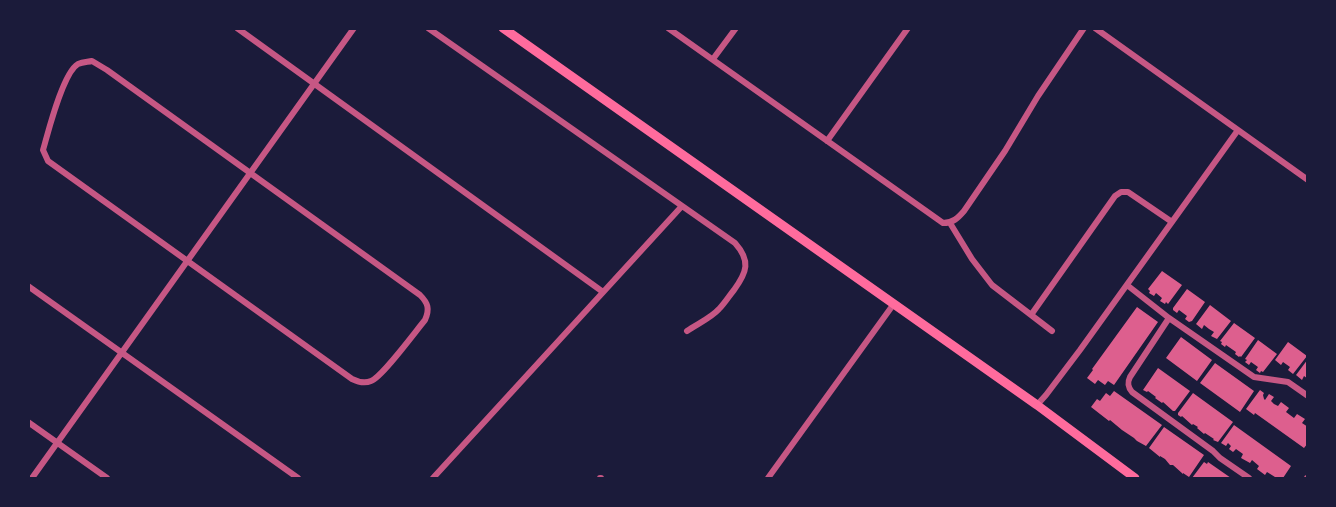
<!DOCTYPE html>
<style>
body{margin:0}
#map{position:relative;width:1336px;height:507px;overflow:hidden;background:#1b1b3a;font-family:Quicksand,sans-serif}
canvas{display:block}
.frame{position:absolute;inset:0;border:30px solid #1b1b3a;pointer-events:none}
</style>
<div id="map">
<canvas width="1336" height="507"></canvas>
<div class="frame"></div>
</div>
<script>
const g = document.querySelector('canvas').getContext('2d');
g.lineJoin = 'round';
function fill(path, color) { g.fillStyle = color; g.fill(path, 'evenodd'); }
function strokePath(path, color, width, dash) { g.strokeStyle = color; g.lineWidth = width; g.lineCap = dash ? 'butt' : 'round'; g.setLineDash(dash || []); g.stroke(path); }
fill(new Path2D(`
 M1162 271 1182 285 1168 304 1166 302 1165 304 1160 301 1162 298 1156 293 1154 296 1149 293 1150 291 1148 289Z
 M1187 289 1205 302 1192 321 1189 322 1185 319 1187 316 1179 310 1177 313 1173 310V308Z
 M1210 305 1231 321 1217 339 1211 336 1214 332 1209 329 1204 325 1202 329 1196 324Z
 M1137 307 1158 322 1114 385 1108 381 1105 385 1098 380 1095 384 1087 378 1093 370 1092 369Z
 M1234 323 1255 338 1241 357 1240 356 1239 357 1235 354 1236 352 1226 345 1225 347 1221 344 1222 342 1220 341Z
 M1181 337 1212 360 1197 381 1166 358Z
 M1258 340 1277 354 1263 372 1261 371 1260 373 1256 370 1258 367 1251 362 1249 365 1245 362 1247 360 1245 359Z
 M1288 342 1307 356 1293 374 1288 370 1290 367 1283 362 1281 365 1275 360Z
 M1308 359V379L1304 376 1302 380 1296 375Z
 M1215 363 1254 391 1240 412 1200 383Z
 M1158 368 1190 391 1175 411H1173L1163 402 1162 403 1155 398 1156 397 1148 391 1147 392 1143 390Z
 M1260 390 1264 393 1263 395 1264 399 1265 400 1269 394 1274 397 1271 401 1274 404 1278 406 1281 402 1289 408 1286 412 1294 418 1297 414 1305 419 1302 423 1308 427V443L1304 448 1255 413 1254 415 1246 409Z
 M1114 391 1162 425 1146 446 1137 441 1134 438 1122 430 1110 420 1109 421 1091 407 1097 399 1100 401 1106 393 1110 396Z
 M1193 393 1233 422 1218 442 1213 440 1214 439 1205 433 1204 434 1197 428 1198 427 1193 424 1192 425 1182 416 1181 417 1178 415V413Z
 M1234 425 1291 466 1283 478H1274L1275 477 1267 472 1265 475 1257 469 1259 466 1252 460 1250 463 1241 458 1243 454 1236 449 1233 452 1229 449 1231 446 1228 443 1226 446 1221 443Z
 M1164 427 1204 455 1189 477 1183 473V474L1173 465H1170L1165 459 1160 456V457L1149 448Z
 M1204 462 1207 464 1208 462 1231 478H1192Z`), '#dd5f8e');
strokePath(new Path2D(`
 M237 28 603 292
 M428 28 735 243C751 261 747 272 734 290 729 296 725 303 719 309 711 318 697 324 687 331
 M668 28 943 223C953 223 958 218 964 211L1005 151 1038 96 1084 28
 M1095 28 1308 180
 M713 59 736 28
 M92 61 107 70 420 295C428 303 430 309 425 320 415 332 382 377 371 381 364 384 358 382 352 379L48 161 43 150 45 143C50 125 64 72 78 64 83 62 88 62 92 61Z
 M827 141 908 28
 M950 223 972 259 992 285 1052 331
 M1127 285 1169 318 1254 377 1288 382 1308 396
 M28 286 298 478
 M1031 315 1115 196 1121 192H1128L1172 222
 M1169 318 1130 377C1127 383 1128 387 1132 392L1213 451 1220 458 1249 478
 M1037 405 1046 395 1080 350 1238 130
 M28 422 107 478
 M32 478 354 28
 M433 478 682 206
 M600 478H601
 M768 478 893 305
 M1307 478H1308`), '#c65784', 6);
strokePath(new Path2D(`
 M503 28 1037 405 1135 478`), '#ff6b9d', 9);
</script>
